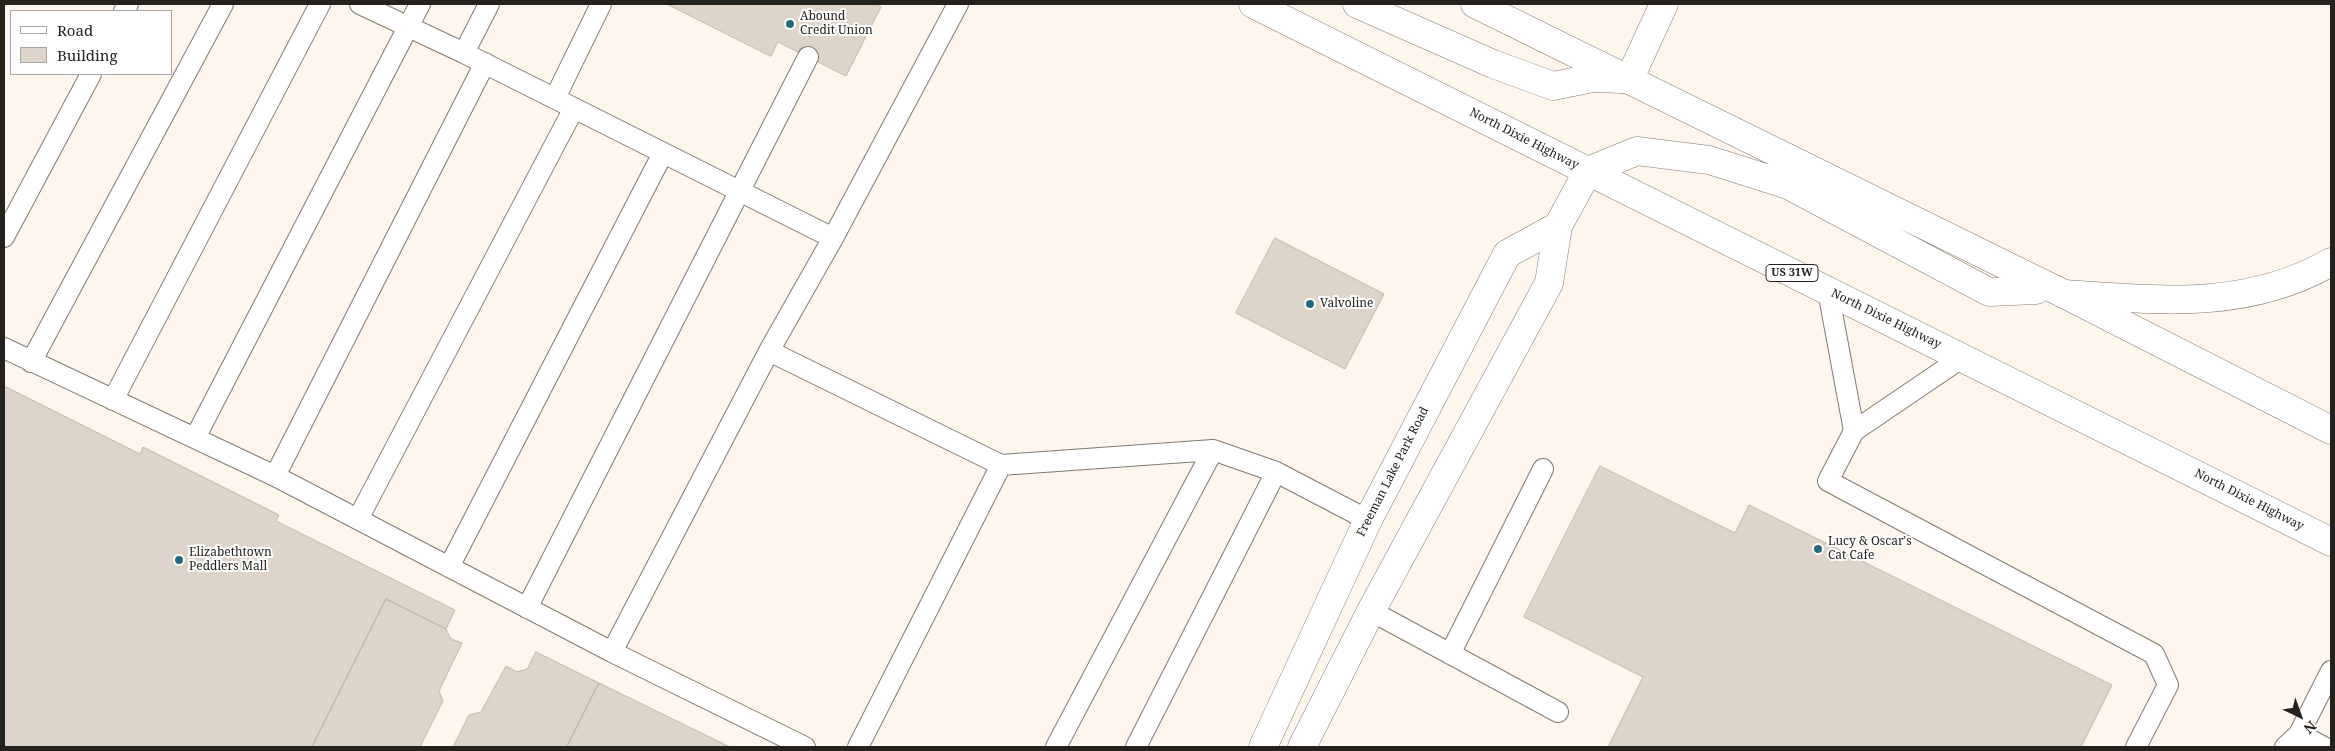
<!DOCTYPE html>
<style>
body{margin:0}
#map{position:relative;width:2335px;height:751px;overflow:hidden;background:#fef6ed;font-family:"Noto Serif",serif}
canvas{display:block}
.frame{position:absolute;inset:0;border:5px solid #25211d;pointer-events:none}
.legend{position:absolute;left:10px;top:10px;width:162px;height:65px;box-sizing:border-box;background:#fff;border:1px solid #a8a6a5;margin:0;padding:6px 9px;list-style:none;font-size:15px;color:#25211d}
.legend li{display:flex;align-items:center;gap:10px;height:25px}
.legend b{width:25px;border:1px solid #a8a6a5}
.north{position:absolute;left:2275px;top:691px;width:50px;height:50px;-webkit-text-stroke:4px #fff;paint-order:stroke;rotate:138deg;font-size:14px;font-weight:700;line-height:20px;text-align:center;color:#25211d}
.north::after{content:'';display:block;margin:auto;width:18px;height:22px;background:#25211d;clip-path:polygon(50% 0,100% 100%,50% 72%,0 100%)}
</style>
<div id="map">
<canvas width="2335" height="751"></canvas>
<div class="frame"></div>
<ul class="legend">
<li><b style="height:6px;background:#fff"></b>Road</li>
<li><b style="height:14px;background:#ded4c9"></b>Building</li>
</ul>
<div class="north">N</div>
</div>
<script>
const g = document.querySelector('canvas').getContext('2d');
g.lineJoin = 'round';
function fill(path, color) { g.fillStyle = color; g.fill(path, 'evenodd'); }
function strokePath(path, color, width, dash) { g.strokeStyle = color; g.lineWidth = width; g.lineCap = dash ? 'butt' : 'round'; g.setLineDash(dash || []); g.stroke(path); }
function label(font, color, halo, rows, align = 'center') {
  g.font = font + ' "Noto Serif",serif'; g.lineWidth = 4; g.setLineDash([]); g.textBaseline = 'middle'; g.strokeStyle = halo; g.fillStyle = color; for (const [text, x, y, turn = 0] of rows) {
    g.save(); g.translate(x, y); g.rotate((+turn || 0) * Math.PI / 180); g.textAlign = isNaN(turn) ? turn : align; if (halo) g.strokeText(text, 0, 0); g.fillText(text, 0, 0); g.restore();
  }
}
const building = new Path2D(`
 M667 4H875L881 7 846 76 778 42 771 56Z
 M1275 238 1384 294 1345 369 1236 313Z
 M4 386 140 454 143 447 279 515 276 521 455 610 446 629 386 599 312 747H4Z
 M1600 466 1735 533 1749 505 2112 685 2081 747H1608L1643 677 1524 617Z
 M386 599 446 629 451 639 462 643 439 691 443 701 420 747H312Z
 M536 652 599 683 567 747H453L469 715 481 712 506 666 517 672 527 669Z
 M599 683 730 747H567Z`);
fill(building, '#ded4c9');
strokePath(building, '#c1b7ac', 1);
const service = new Path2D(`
 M360 4 464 53 489 4
 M958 4 833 238 769 351 1001 465 1213 450 1276 472 1368 520
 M124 11 128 4
 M464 53 833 238
 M555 98 601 4
 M4 237 91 74
 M1828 291 1854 431 1963 357
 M4 348 275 476 612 652 805 747
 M31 362 223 4
 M113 400 320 4
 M1854 431 1828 481 2154 654 2168 685 2136 747
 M195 438 420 4
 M275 476 485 63
 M358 519 574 108
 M449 567 663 153
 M527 608 808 57
 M1371 611 1558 712
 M612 652 769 351
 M1450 654 1543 469
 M858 747 1001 465
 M1056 747 1213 450
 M1136 747 1276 472
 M2285 747 2299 734
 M2324 747 2299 734 2331 671`);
const minor = new Path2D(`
 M1629 80 1664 4
 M1263 747 1368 520 1507 254 1558 226
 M1302 747 1371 611 1549 283 1558 226 1588 171`);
const primary = new Path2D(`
 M1253 4 2331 542
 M1357 4 1493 64 1553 86 1593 78 1622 79
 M1475 4 2064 294 2331 430
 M1588 171 1637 151 1709 160 1788 185 1989 292 2036 290 2043 285`);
const trunk = new Path2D(`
 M2064 294C2157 300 2246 311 2331 262`);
strokePath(service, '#82796f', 22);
strokePath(minor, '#82796f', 29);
strokePath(primary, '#82796f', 29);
strokePath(trunk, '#82796f', 29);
strokePath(service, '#fff', 20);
strokePath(minor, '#fff', 28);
strokePath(primary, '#fff', 28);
strokePath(trunk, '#fff', 28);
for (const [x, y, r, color] of [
 [790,24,5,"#286a7d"],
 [1310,304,5,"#286a7d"],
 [1818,549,5,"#286a7d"],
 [179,560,5,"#286a7d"]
]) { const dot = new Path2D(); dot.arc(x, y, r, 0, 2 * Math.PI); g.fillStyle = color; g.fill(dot); strokePath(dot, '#fff', 2); }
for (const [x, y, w] of [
 [1792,273,52]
]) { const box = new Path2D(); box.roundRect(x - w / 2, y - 8.5, w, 17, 4); g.fillStyle = '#fff'; g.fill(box); strokePath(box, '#25211d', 1); }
label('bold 11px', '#25211d', null, [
 ["US 31W",1792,273]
]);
label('12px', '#25211d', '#fff', [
 ["Abound",800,17],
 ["Credit Union",800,31],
 ["Valvoline",1320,304],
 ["Lucy & Oscar's",1828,542],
 ["Cat Cafe",1828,556],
 ["Elizabethtown",189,553],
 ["Peddlers Mall",189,567]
], 'left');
label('12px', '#25211d', '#fff', [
 ["North Dixie Highway",1524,139,27],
 ["North Dixie Highway",1886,319,26],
 ["Freeman Lake Park Road",1393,472,-63],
 ["North Dixie Highway",2249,500,27]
]);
</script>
